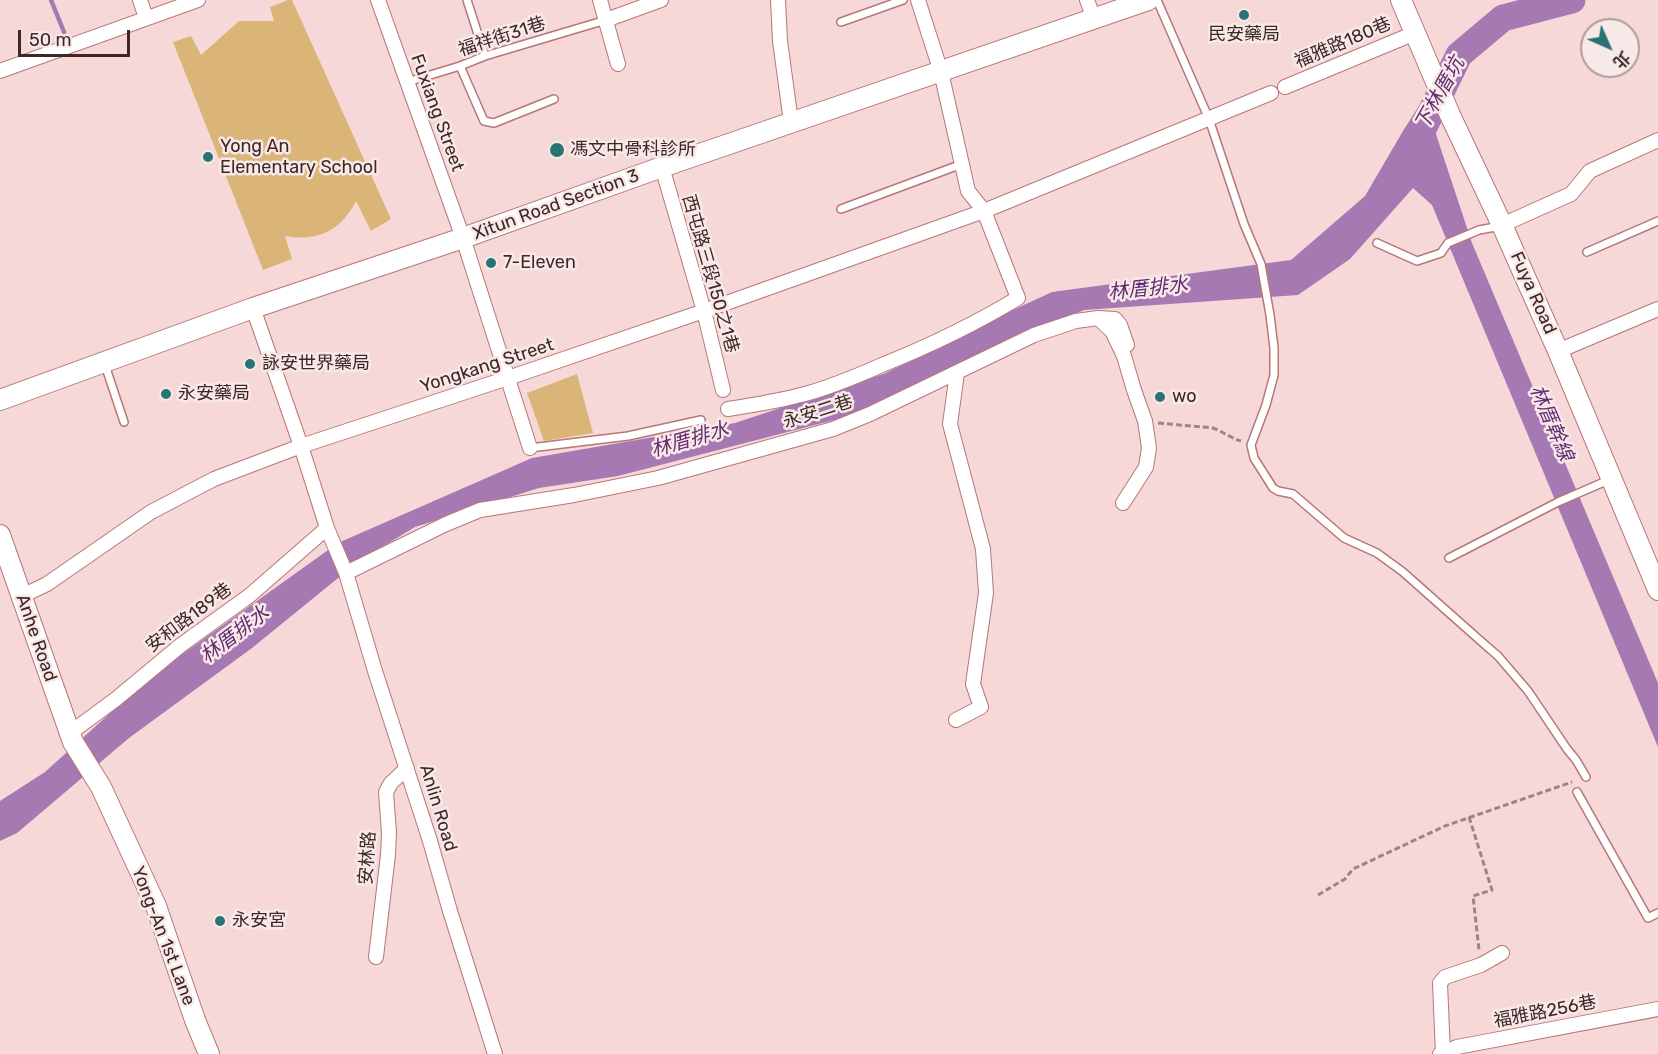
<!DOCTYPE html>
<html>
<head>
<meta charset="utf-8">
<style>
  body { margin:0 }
  #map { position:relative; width:1658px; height:1054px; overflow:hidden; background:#f6d8d8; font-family:Rubik,"Noto Sans TC",sans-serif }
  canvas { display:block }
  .north { position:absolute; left:1580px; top:18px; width:60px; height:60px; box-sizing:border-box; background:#f8e9e9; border:2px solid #af9b9b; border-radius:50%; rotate:135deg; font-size:16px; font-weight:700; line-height:24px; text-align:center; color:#412626 }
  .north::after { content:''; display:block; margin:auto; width:21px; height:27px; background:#297376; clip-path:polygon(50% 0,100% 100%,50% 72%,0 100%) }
  .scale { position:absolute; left:18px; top:30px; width:112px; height:27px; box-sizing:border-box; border:3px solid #412626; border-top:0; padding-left:8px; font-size:18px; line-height:21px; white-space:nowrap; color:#412626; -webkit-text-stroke:4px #f8e9e9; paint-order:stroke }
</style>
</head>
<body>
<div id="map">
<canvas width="1658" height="1054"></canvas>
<div class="north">北</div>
<div class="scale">50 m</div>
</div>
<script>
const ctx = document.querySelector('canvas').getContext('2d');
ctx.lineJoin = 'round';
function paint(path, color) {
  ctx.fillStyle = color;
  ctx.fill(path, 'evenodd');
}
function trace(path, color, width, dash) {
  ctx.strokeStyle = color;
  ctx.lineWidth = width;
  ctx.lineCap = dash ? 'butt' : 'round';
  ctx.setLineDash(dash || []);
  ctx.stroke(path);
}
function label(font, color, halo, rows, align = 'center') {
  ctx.font = font + ' Rubik,"Noto Sans TC",sans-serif';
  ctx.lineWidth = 5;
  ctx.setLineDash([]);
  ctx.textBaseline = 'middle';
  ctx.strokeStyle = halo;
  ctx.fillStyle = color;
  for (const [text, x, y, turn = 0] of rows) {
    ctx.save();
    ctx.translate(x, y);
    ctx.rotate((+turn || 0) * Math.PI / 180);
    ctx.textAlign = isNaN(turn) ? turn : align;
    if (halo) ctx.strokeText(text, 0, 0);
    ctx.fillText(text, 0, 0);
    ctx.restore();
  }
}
const green = new Path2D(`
  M288 0H292L391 219 371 231 356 201C341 231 317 242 285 236L292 259 263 270 173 42 191 36 201 55 239 21H274L270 7Z
  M577 374 593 433 544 441 527 393Z`);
const water = new Path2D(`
  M1424 98 1472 243 1658 683V747L1432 205 1413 188 1350 259 1298 295 1084 310 964 362 857 414 618 476 539 488 415 527 359 561 252 648 129 738 17 833 0 841V801L45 772 149 678 338 543 532 458 735 423 886 373 974 328 1052 292 1291 260 1365 196 1403 131Z`);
const stream = new Path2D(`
  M51 0 64 32`);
const river = new Path2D(`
  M1411 148 1420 135 1459 55 1503 18 1572 0`);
const path = new Path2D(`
  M1158 423 1213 428C1223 432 1231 438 1241 441
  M1469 817 1492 890 1473 896 1479 950
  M1318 895 1345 879 1353 869 1445 826 1572 782`);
const lane = new Path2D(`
  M467 0 485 56
  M1157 0 1209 119 1244 224 1261 264 1270 315 1274 348V375L1266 405 1251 445 1254 458 1273 488 1278 491 1293 494 1344 538 1377 553 1403 572 1483 643 1498 656 1528 691 1567 749 1576 760 1586 777
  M841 22 903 0
  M460 66 484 121 494 123 554 99
  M407 82 460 66 485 56 606 20
  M841 209 962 164
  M1377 243 1417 261 1441 253 1448 243 1479 230 1501 226
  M1587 252 1658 221
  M105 365 124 422
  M530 448 628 436 701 420
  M1449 558 1558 502 1611 479
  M1577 792 1648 918 1658 913`);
const street = new Path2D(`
  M140 0 146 18
  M378 0 463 238 530 448
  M600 0 618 64
  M778 0 780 41 791 122
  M1087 0 1094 19
  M606 20 661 0
  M0 71 198 0
  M1285 87 1415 33
  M662 167 704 311 723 390
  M1502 225 1571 194 1590 171 1658 140
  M253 308 301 446 327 528 346 573 375 671 430 841 450 911 495 1054
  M1098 318 1115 319 1120 325 1127 345
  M1558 351 1658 309
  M728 409C754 405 779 401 805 394 831 387 857 376 882 365 929 346 975 324 1018 298L984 211 968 191 941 72 918 0
  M346 573 446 524 480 510 574 495 658 478 833 429 870 414 1034 335 1076 321 1098 318 1112 331 1124 356 1134 390 1145 421 1149 448 1146 467 1123 503
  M22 596 47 584 151 512 214 479 301 446 508 378 704 311 984 211 1271 93
  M956 720 981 707 973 684 986 593 983 549 950 424 957 373
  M70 733 116 699 181 645 249 596 327 528
  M376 957 388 855 389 833 386 792 391 783 407 768
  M1440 1054 1457 1047 1658 1009
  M1443 1054 1440 983 1445 977 1481 965 1502 953`);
const secondary = new Path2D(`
  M1401 0 1450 115 1502 225 1558 351 1658 590
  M0 400 253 308 463 238 662 167 1148 0
  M0 535 73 742 101 787 156 906 195 1020 209 1054`);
const markers = [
  [1244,15,6,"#297376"],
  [557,150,8,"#297376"],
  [208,157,6,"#297376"],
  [491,263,6,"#297376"],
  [250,364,6,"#297376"],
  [166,394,6,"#297376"],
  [1160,397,6,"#297376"],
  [220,921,6,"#297376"]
];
const poiNames = [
  ["民安藥局",1244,35,"center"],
  ["Yong An",220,147],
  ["Elementary School",220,168],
  ["馮文中骨科診所",570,150],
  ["7-Eleven",503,263],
  ["詠安世界藥局",262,364],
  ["永安藥局",178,394],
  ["wo",1172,397],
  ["永安宮",232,921]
];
const streetNames = [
  ["福祥街31巷",502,37,-18],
  ["福雅路180巷",1343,43,-23],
  ["Fuxiang Street",437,113,70],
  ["Xitun Road Section 3",556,205,-20],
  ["西屯路三段150之1巷",710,274,74],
  ["Fuya Road",1533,293,66],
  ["Yongkang Street",487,366,-18],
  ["永安二巷",818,412,-18],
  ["安和路189巷",189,618,-37],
  ["Anhe Road",36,638,71],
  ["Anlin Road",438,808,73],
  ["安林路",368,858,-86],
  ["Yong-An 1st Lane",163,936,69],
  ["福雅路256巷",1545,1012,-11]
];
const waterNames = [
  ["下林厝坑",1440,94,-61],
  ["林厝排水",1148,289,-6],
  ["林厝幹線",1551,423,67],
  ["林厝排水",690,440,-16],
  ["林厝排水",235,635,-37]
];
paint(green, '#dbb577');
paint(water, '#a679b2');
trace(stream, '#a679b2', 4.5);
trace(river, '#a679b2', 27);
trace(lane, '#b87677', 10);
trace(street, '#b87677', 16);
trace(secondary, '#b87677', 22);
trace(path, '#a08383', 3, [6, 3]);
trace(lane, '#fff', 7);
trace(street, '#fff', 14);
trace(secondary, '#fff', 20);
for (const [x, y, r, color] of markers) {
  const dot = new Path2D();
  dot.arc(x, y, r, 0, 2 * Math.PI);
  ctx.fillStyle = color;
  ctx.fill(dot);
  trace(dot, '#f8e9e9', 2);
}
label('18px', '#412626', '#f8e9e9', poiNames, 'left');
label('18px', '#412626', '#f8e9e9', streetNames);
label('italic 20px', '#632b72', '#f8e9e9', waterNames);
</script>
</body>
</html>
